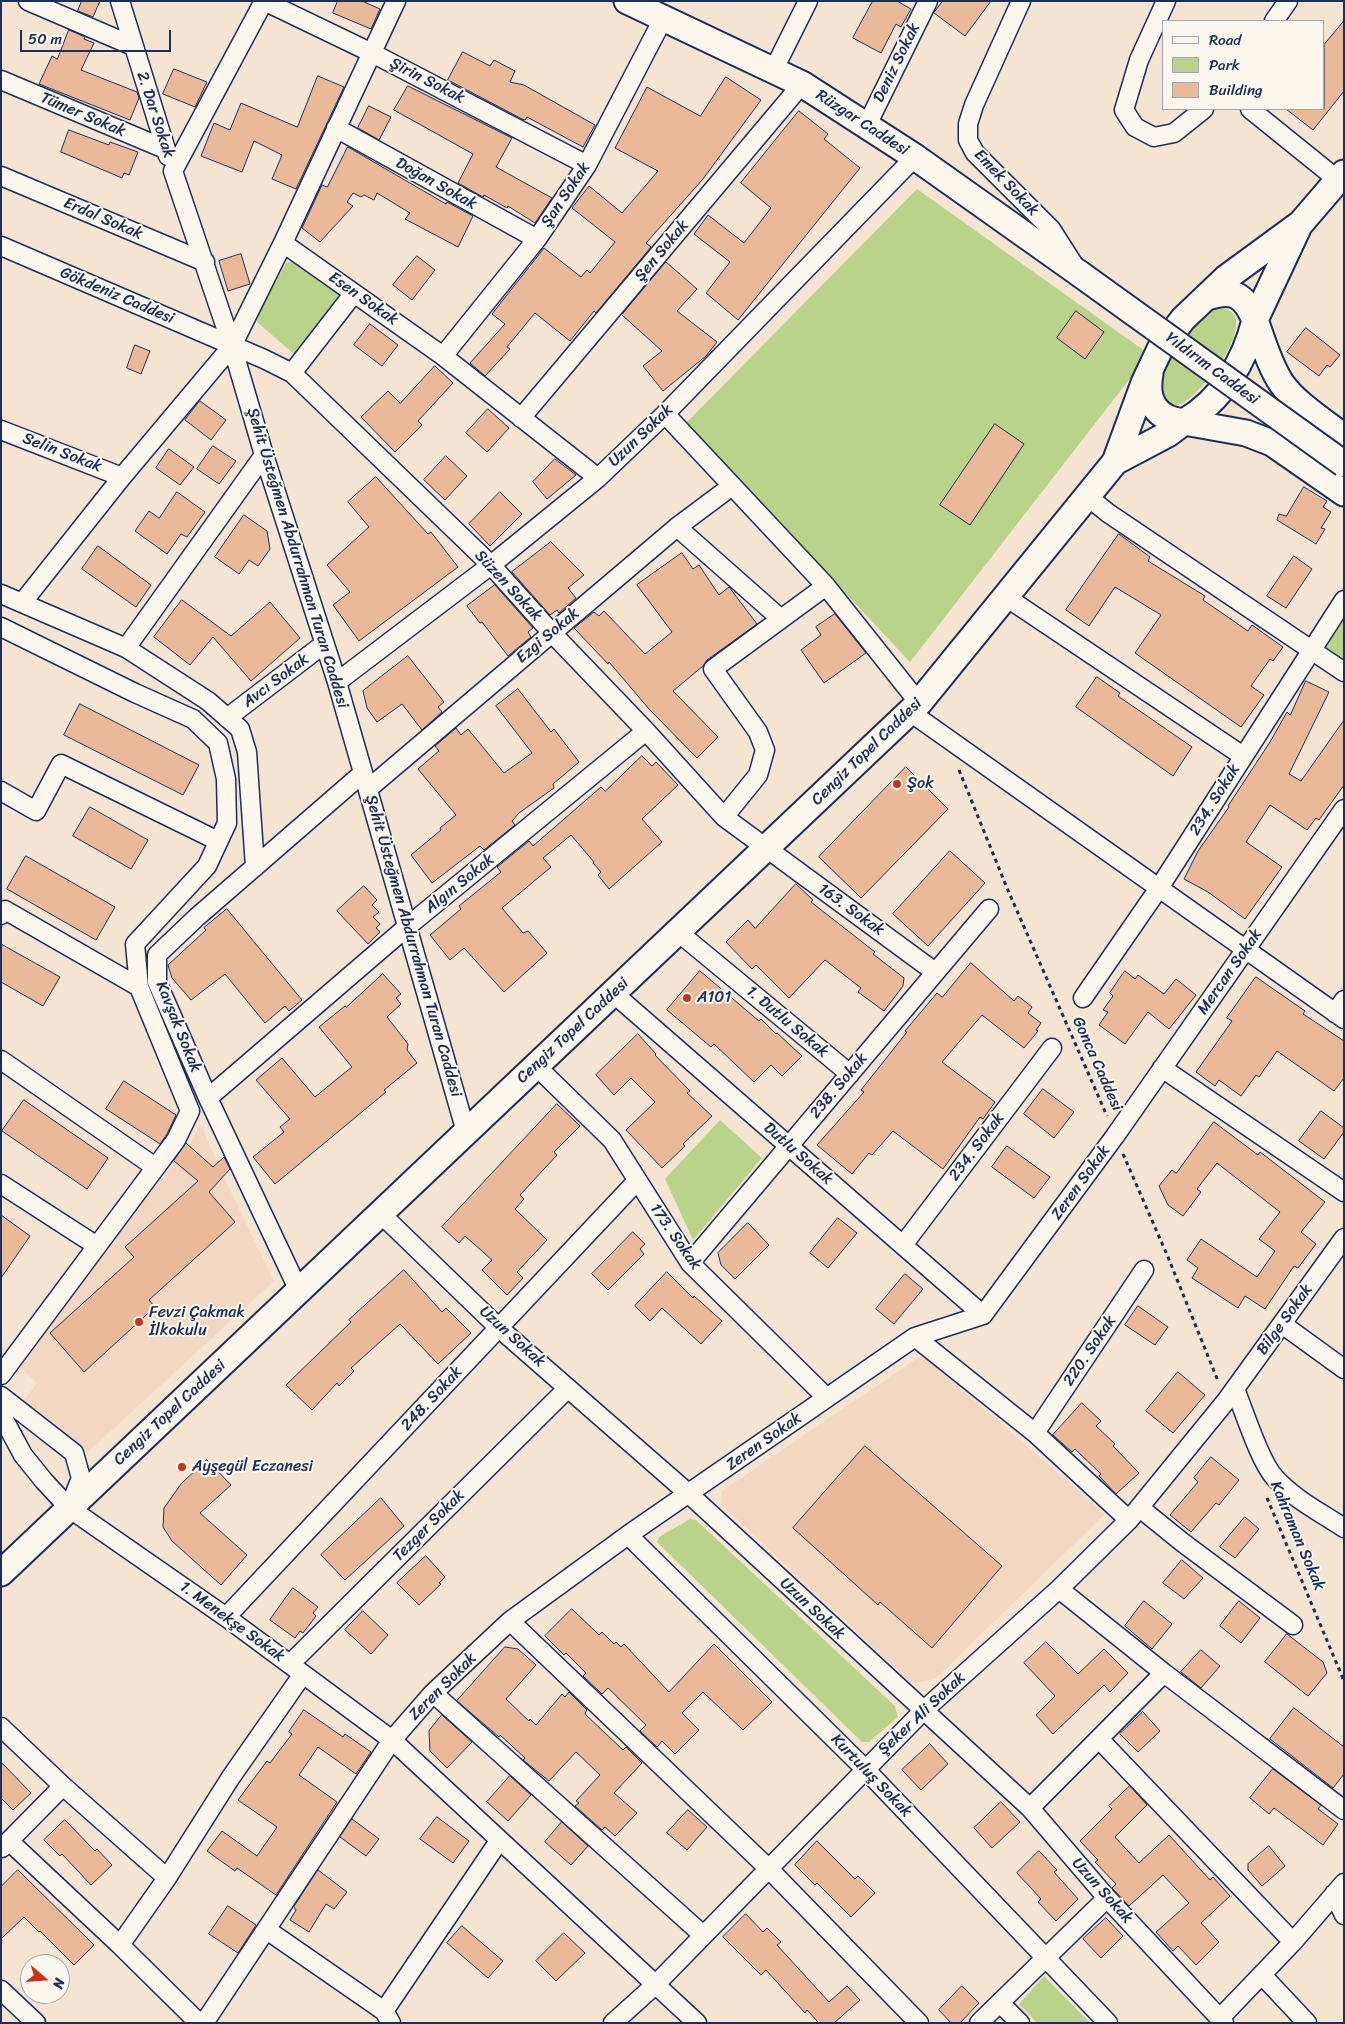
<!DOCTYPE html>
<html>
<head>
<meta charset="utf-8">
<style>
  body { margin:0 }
  #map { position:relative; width:1345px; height:2024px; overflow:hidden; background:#f6e4d3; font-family:Sriracha,sans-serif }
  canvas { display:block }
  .frame { position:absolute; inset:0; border:2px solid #1b2f5e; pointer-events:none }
  .legend { position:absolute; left:1162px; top:20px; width:162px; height:90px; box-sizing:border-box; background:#fbf7ec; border:1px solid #a1a7b3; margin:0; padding:6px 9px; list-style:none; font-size:15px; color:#1b2f5e }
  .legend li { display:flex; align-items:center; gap:10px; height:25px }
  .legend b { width:25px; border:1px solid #a1a7b3 }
  .north { position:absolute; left:20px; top:1954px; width:50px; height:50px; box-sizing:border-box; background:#fbf7ec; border:1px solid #a1a7b3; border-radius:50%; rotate:108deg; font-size:14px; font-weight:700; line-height:20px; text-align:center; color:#1b2f5e }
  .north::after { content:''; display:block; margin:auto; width:18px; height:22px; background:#c8321e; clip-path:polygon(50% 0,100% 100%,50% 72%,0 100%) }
  .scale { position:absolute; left:20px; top:30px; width:151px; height:22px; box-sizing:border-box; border:2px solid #1b2f5e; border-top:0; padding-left:6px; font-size:15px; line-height:18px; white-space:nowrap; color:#1b2f5e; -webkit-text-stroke:4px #fbf7ec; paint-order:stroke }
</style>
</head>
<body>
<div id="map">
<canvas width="1345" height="2024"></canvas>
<div class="frame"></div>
<ul class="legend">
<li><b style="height:6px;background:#fbf7ec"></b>Road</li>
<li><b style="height:14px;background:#b9d38b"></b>Park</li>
<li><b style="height:14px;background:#e9b999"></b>Building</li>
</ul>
<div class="north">N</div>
<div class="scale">50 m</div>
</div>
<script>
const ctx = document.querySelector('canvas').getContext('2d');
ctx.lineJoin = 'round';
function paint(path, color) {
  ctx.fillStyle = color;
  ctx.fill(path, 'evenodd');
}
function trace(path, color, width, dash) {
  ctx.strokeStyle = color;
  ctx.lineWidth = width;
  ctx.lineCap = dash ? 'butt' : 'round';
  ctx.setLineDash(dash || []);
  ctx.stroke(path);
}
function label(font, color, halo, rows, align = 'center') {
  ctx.font = font + ' Sriracha,sans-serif';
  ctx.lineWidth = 4;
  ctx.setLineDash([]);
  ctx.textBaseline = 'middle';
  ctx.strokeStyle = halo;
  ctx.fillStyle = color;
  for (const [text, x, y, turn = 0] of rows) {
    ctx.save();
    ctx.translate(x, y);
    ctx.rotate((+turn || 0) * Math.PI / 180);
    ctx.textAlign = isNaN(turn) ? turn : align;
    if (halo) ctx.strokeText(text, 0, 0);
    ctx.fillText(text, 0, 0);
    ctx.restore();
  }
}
const built = new Path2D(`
  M201 1124 223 1176 274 1281 87 1453 23 1402 37 1383 16 1363 188 1145Z
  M922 1355 1105 1514 935 1679 912 1684 722 1505V1491Z`);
const green = new Path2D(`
  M917 189 1149 354 910 662 686 423Z
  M293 261 341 296 295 355 257 322 259 313 286 263Z
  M1211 308C1273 302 1204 394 1181 404 1174 406 1168 404 1162 401 1161 396 1159 390 1159 385 1160 364 1194 320 1211 308Z
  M1344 610V664L1318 646Z
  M720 1120 762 1158 693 1240 665 1179Z
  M690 1519 696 1520 895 1706 898 1717 869 1742H862L657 1542 659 1537Z
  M1044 1976 1090 2023H1037L1019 2004Z`);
const building = new Path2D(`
  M82 1H100L93 17 78 11Z
  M338 1H362L380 9 371 29 333 13Z
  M873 1H897L911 9 901 27 896 24 881 53 853 38Z
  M943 1H991L965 36 934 13Z
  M1344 21V91L1313 130 1286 109H1324V45Z
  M69 30 85 37 84 39 94 43 81 70 137 92 139 98 130 120 39 84 52 56 57 59Z
  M463 52 490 66 494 60 515 71 510 82 524 85 595 125 583 147 527 117 525 120 522 119 448 80Z
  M174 69 207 82 195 107 163 94Z
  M318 76 344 87 296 189 272 179 282 155 254 141 242 172 201 156 214 123 230 130 241 103 297 127Z
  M726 77 761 100 703 179 646 243 651 247 596 313 594 311 570 341 535 313 507 347 510 349 485 376 470 363 505 324 492 314 544 248 581 277 587 270 590 273 615 242 572 208 589 186 622 213 658 171 615 148 647 87 700 116Z
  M408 86 512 138 496 167 552 198 535 223 508 206 507 208 484 195 483 197 458 183 473 154 394 110Z
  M369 106 391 117 379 140 358 128Z
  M799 111 828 134 824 139 860 168 738 320 706 293 730 262 694 234 708 215 744 243 771 208 741 183Z
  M69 130 109 145 110 142 138 152 129 175 124 173 122 178 61 152Z
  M348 147 446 204 447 202 473 216 458 247 405 219 410 213 377 193 374 200 364 195 361 197 353 193 347 202 353 206 320 242 302 228 322 185 327 187Z
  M241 254 250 284 228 291 219 261Z
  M417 256 435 270 412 300 393 285Z
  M666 262 697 289 677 311 717 342 706 356 663 391 643 366 662 351 622 315Z
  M1076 311 1104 332 1085 359 1057 338Z
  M370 324 398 345 382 366 354 345Z
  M1306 328 1340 355 1330 367 1327 365 1319 376 1287 352Z
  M135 345 150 351 141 374 127 368Z
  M435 366 453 383 418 421 422 425 395 452 361 417 388 391 400 403Z
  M200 401 226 420 211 440 185 420Z
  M488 409 509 428 487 452 466 433Z
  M995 424 1024 444 970 525 940 505Z
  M213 446 236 461 219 484 197 469Z
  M169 449 194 467 180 485 156 468Z
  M446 456 467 476 445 500 424 480Z
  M555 459 576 475 547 499 533 482Z
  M376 477 428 534 431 532 458 567 359 641 333 605 350 592 327 565 369 527 348 502Z
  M1304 487 1327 501 1323 507 1331 512 1321 528 1325 529 1316 544 1277 520 1279 514 1286 516Z
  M177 492 205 512 187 537 181 534 167 554 135 531 149 511 159 518Z
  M500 492 522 514 490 546 469 524Z
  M244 515 267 531 270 549 258 566 249 560 239 574 215 557Z
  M1119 534 1150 557 1148 561 1205 596 1203 600 1248 631 1252 625 1283 647 1273 661 1270 659 1251 686 1264 695 1241 727 1135 653 1161 615 1115 587 1089 626 1066 610Z
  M551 542 584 575 568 588 576 598 559 613 557 610 550 615 512 572Z
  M98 546 151 585 136 607 82 569Z
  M682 553 693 569 699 565 719 595 729 587 757 624 707 660 703 666 673 691 718 737 697 758 649 709 609 662 608 664 574 628 594 612 599 616 604 611 645 654 672 632 637 585Z
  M1294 556 1312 569 1286 608 1267 596Z
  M495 585 533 628 528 632 531 637 508 656 482 622 480 623 467 606Z
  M182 600 231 636 270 602 300 638 251 681 213 637 190 665 154 637Z
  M835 614 866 653 824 683 801 650 821 635 816 627Z
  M408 656 444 702 438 707 442 712 422 730 402 704 377 722 367 708 363 691Z
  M1097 677 1120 693 1118 696 1192 747 1173 776 1076 707Z
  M1306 681 1329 692 1289 774 1301 781 1344 720V785L1319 820 1316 818 1307 830 1270 805 1246 842 1282 867 1245 919 1208 892 1184 879 1198 851 1229 807 1228 806 1270 742 1287 712 1290 715Z
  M518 689 551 732 554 729 579 762 553 784 554 788 519 813 512 821 515 825 484 850 480 846 432 883 411 855 441 830 440 828 456 815 418 769 439 751 435 746 456 728 461 735 468 729 504 773 532 753 496 706Z
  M80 704 199 765 183 795 64 735Z
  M642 756 652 766 656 762 678 785 642 819 662 842 609 889 598 875 601 872 593 863 594 862 571 835 543 858 551 867 502 908 523 933 528 931 547 953 504 992 464 948 450 960 430 935 461 909 459 906 501 872 497 867 529 841 533 846 601 787 605 791Z
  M906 767 948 809 861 898 819 857Z
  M90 807 148 840 131 869 73 836Z
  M950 851 985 883 928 946 893 914Z
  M26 856 115 907 96 940 7 889Z
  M796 884 813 900 811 902 875 952 873 954 904 978 903 986 884 1011 858 992 861 988 825 960 789 998 756 965 752 969 726 942 748 920 755 928Z
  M364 886 377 900 372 905 379 912 373 917 380 924 376 928 380 932 368 944 337 911Z
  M227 909 302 1000 289 1011 285 1006 265 1023 225 974 191 1000 172 978 168 965 206 930 204 928Z
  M1 944 60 977 43 1006 1 982Z
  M971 963 1014 1001 1018 996 1032 1007 1028 1013 1041 1023 1036 1030 1038 1031 1024 1048 982 1015 942 1062 995 1102 983 1119 980 1117 943 1169 893 1131 872 1155 869 1153 852 1174 817 1145 864 1092 861 1090 907 1032 905 1031 937 993 942 997Z
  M700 971 759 1021 761 1019 776 1034 777 1033 802 1056 782 1076 771 1065 754 1082 714 1044 711 1047 667 1010Z
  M1125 971 1135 979 1138 975 1164 994 1176 979 1196 995 1169 1029 1148 1012 1125 1044 1099 1025 1108 1012 1103 1010 1113 996 1110 993Z
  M383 974 401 994 396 998 401 1004 387 1017 408 1044 407 1050 417 1063 384 1090 386 1092 275 1184 253 1157 284 1132 280 1127 290 1119 256 1080 282 1058 315 1097 337 1079 352 1067 319 1027 345 1006 346 1007Z
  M1256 977 1305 1011 1303 1014 1344 1041V1078L1334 1091 1277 1051 1259 1077 1256 1075 1241 1096 1219 1080 1215 1086 1196 1072 1232 1021 1227 1018Z
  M638 1034 656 1054 655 1055 690 1091 687 1093 712 1116 683 1144 685 1146 662 1168 626 1130 655 1102 631 1078 614 1095 596 1075Z
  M124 1081 176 1115 167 1134 160 1144 106 1109Z
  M1043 1089 1074 1112 1054 1138 1024 1114Z
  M24 1100 108 1158 87 1189 2 1131Z
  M557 1104 580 1126 554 1152 557 1155 520 1195 524 1199 515 1209 547 1240 517 1272 523 1278 507 1295 482 1270 492 1260 465 1236 459 1243 442 1227Z
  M1321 1111 1344 1128V1132L1324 1159 1299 1141Z
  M1214 1122 1258 1155 1260 1152 1325 1202 1301 1232 1316 1244 1298 1268 1294 1266 1265 1309 1245 1296 1238 1308 1192 1278 1198 1268 1187 1260 1201 1239 1257 1277 1275 1251 1259 1239 1280 1212 1217 1163 1197 1189 1201 1192 1183 1216 1168 1205 1159 1186 1172 1170 1176 1173Z
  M186 1143 213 1167 224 1157 230 1169 209 1192 235 1222 149 1300 155 1307 84 1372 50 1333 134 1257 125 1247 198 1181 174 1161Z
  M1007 1146 1050 1177 1034 1198 992 1167Z
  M1 1215 30 1236 1 1278Z
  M838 1218 857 1233 828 1268 810 1253Z
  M748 1223 769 1245 735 1279 721 1265 718 1253Z
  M633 1232 645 1244 640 1249 644 1254 608 1290 592 1274Z
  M404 1270 442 1312 446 1308 471 1333 438 1364 400 1324 351 1368 354 1371 339 1386 337 1383 312 1410 286 1385 351 1322 349 1320Z
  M667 1272 693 1298 694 1296 722 1321 701 1344 662 1308 650 1321 635 1306Z
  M905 1274 923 1289 894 1324 876 1309Z
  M1138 1306 1168 1327 1155 1345 1125 1325Z
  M1178 1372 1205 1395 1173 1433 1146 1411Z
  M1082 1403 1101 1421 1096 1426 1115 1444 1113 1446 1139 1473 1116 1494 1099 1476 1101 1474 1075 1449 1072 1452 1053 1435Z
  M865 1446 1002 1566 932 1648 880 1602 878 1605 793 1528Z
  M1211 1457 1239 1480 1219 1505 1216 1503 1191 1532 1170 1515 1198 1482 1194 1478Z
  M207 1460 231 1485 200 1513 247 1555 221 1585 172 1541 163 1527 164 1508 181 1484Z
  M381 1498 404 1526 345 1580 321 1555Z
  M1245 1517 1259 1529 1235 1558 1220 1547Z
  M426 1556 445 1577 439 1583 441 1584 419 1605 397 1583Z
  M1182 1560 1203 1578 1184 1599 1163 1583Z
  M293 1588 318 1607 313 1613 316 1616 303 1633 300 1631 295 1638 270 1620Z
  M1144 1601 1172 1624 1152 1649 1125 1626Z
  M1239 1601 1260 1618 1241 1643 1220 1626Z
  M572 1609 599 1635 602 1632 614 1644 616 1642 621 1647 624 1644 669 1692 714 1644 772 1702 743 1730 703 1692 682 1713 699 1730 675 1754 662 1741 657 1747 640 1731 646 1725 608 1688 602 1694 583 1676 586 1673 566 1653 564 1655 545 1636Z
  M363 1611 388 1635 371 1654 345 1630Z
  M1287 1634 1323 1662 1327 1673 1308 1696 1265 1662Z
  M1046 1642 1078 1674 1104 1649 1128 1673 1110 1692 1104 1685 1053 1734 1036 1715 1055 1696 1024 1663Z
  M505 1647 518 1649 536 1665 506 1699 529 1721 530 1719 536 1725 562 1694 565 1697 569 1692 587 1710 585 1713 586 1715 623 1750 626 1747 642 1763 614 1793 637 1813 615 1836 605 1827 602 1830 575 1806 579 1803 576 1801 600 1775 576 1752 549 1781 523 1760 525 1758 500 1735 499 1737 457 1701Z
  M1201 1650 1220 1666 1201 1688 1181 1672Z
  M1294 1708 1344 1747V1774L1333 1788 1270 1739Z
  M304 1710 343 1737 345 1734 371 1752 356 1774 318 1747 299 1775 337 1802 276 1895 237 1868 235 1871 207 1851 222 1831 257 1856 277 1827 238 1800 267 1761 270 1763 292 1734 289 1732Z
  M1143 1712 1160 1731 1138 1752 1120 1734Z
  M442 1715 472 1742 447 1768 430 1751 429 1731Z
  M930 1744 948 1764 921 1790 902 1770Z
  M1 1762 31 1793 13 1810 1 1798Z
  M1273 1769 1321 1805 1318 1809 1338 1824 1323 1845 1274 1808 1269 1814 1250 1798Z
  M510 1776 531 1795 508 1821 487 1802Z
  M1130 1786 1147 1805 1115 1837 1139 1863 1169 1835 1210 1880 1213 1877 1230 1896 1201 1923 1219 1942 1196 1965 1178 1946 1173 1951 1156 1932 1189 1903 1163 1875 1129 1906 1112 1888 1116 1884 1095 1862 1098 1860 1080 1841 1112 1809 1109 1806Z
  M1001 1802 1020 1822 992 1848 974 1828Z
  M688 1810 707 1827 687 1850 667 1833Z
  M437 1817 469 1841 453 1863 420 1839Z
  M352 1819 379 1839 366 1856 340 1837Z
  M65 1820 95 1851 97 1849 112 1865 91 1885 62 1854 60 1856 44 1840Z
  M562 1822 588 1846 571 1865 545 1842Z
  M817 1841 855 1879 858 1876 875 1893 851 1917 817 1883 815 1885 795 1865Z
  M1269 1846 1285 1866 1262 1886 1248 1870V1864Z
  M1039 1851 1057 1870 1054 1872 1078 1899 1056 1921 1038 1902 1041 1899 1017 1873Z
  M18 1870 94 1945 74 1965 40 1931 39 1932 24 1917 1 1939V1887Z
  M318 1870 347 1892 334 1909 326 1904 309 1932 290 1920 296 1910 294 1907Z
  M228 1906 256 1925 238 1953 209 1934Z
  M746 1914 763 1932 767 1928 781 1942 777 1945 829 2002 847 1986 860 2000 834 2023H819L807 2010 805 2013 766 1970 761 1975 723 1937Z
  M1106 1918 1123 1936 1101 1958 1083 1939Z
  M462 1926 503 1961 488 1978 447 1943Z
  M564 1933 585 1953 556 1981 536 1961Z
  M962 1986 979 2003 960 2023H951L939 2010Z`);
const path = new Path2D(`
  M959 770 1007 888 1107 1116
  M1123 1154 1168 1257 1218 1381
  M1267 1498 1344 1681`);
const minor = new Path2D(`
  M28 1 133 46
  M120 1 168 156
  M264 1 173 171 232 346 264 455 337 682 466 1132
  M264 1 372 53 587 165
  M1021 1 974 105 968 124V140L975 153 1051 229 1074 265
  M1166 1 1139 60 1124 110 1135 127 1154 137 1174 133 1204 109
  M1274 21 1288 1
  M774 69 808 1
  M1 80 165 149
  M1250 109 1338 180
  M867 125 928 1
  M336 128 537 239
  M1 176 205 262
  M283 243 443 356 598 478
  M1 246 264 359 292 373 491 565 552 633 646 731 724 817 935 972
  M443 356 537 239 587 165 664 17
  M292 373 354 293
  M665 414 826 586 919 703
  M521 418 802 84
  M1 430 122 477
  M1087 496 1108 513 1344 672
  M677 527 781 619
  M1 594 126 648 208 701 240 729 247 752 255 867
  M1006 597 1243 756
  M22 603 122 477 232 346 283 243 396 1
  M1 627 135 693 193 719 218 743 226 779 227 823 207 866 135 944 139 987 190 1111 176 1140 1 1375
  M126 648 264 455
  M337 682 491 565 598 478 665 414 915 157
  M910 712 1344 1019
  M227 718 324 644
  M368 789 677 527 732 486
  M1 791 36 811 61 764 218 841
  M724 817 758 775 765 750 758 732 713 669 826 586
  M1 915 5 910 139 987
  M678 932 850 1074
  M613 993 983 1315
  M1083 998 1159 888 1344 600
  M1335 1013 1344 1000
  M1 1060 155 1167
  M535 1065 612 1140 690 1263 827 1398
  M1162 1068 1344 1192
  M208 1098 408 926 646 731
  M1 1184 97 1246
  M381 1214 499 1328 689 1494 1030 1808 1107 1898 1224 2023
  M903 1245 1052 1048
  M690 1263 989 909
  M299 1291 208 1098 157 982V955L197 917 363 773
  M1282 1324 1344 1369
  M915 1337 1035 1433 1129 1520
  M1235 1389C1244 1411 1260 1462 1275 1478 1294 1499 1320 1512 1344 1528
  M1 1396 74 1453 81 1478 71 1503
  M1 1414 23 1455 44 1481 69 1508 226 1617 392 1740 697 2023
  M1035 1433 1144 1270
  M1140 1508 1182 1542 1293 1625
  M628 1535 865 1769 1108 2023
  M1059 1589 1164 1673 1344 1810
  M226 1617 637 1181
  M510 1621 768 1868 919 2023
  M290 1664 568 1388
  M433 1693 703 1935
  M1 1727 63 1786 167 1878 120 1945
  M1099 1739 1293 1942
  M1030 1808 1164 1673
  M9 1841 120 1945 199 2023
  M2 1848 63 1786
  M167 1878 231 1777 303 1674
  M1334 1894 1344 1915
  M267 1930 384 2011 391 2023
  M1262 1975 1307 2023
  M1 1990 36 2023
  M1000 2003 1020 2023
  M384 2011 499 1841
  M1220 2018 1293 1942 1344 1883
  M204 2023 392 1740 433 1693 510 1621 628 1535 915 1337 983 1315 1115 1136 1344 809
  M613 2023 655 1985 923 1711 1059 1589 1129 1520 1226 1401 1344 1238
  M979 2023 1107 1898`);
const secondary = new Path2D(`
  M627 1 802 84 915 157 1080 274
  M1298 228 1255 320C1263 341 1269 365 1282 384 1296 404 1325 422 1344 437
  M1150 374C1145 401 1156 419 1184 422 1222 400 1245 361 1255 320 1244 294 1232 288 1205 298
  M1115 462 1144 383 1160 349 1183 319 1226 278 1301 223 1344 173
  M1 1573 919 703 1115 462 1168 434 1184 422 1246 433 1272 443 1344 493`);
const secondaryBridge = new Path2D(`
  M1080 274 1344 464`);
const markers = [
  [897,784,5,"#c8321e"],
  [687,998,5,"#c8321e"],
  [139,1322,5,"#c8321e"],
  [182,1467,5,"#c8321e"]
];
const streetNames = [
  ["Deniz Sokak",897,63,-64],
  ["Şirin Sokak",427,81,27],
  ["Tümer Sokak",83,115,23],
  ["2. Dar Sokak",155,115,72],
  ["Rüzgar Caddesi",862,123,33],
  ["Emek Sokak",1006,183,46],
  ["Doğan Sokak",436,184,29],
  ["Şan Sokak",566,195,-56],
  ["Erdal Sokak",103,219,23],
  ["Şen Sokak",662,251,-50],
  ["Gökdeniz Caddesi",117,296,23],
  ["Esen Sokak",363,299,35],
  ["Yıldırım Caddesi",1212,369,36],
  ["Uzun Sokak",641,436,-44],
  ["Selin Sokak",62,453,21],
  ["Şehit Üsteğmen Abdurrahman Turan Caddesi",297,558,73],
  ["Süzen Sokak",508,586,47],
  ["Ezgi Sokak",548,636,-40],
  ["Avcı Sokak",276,681,-37],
  ["Cengiz Topel Caddesi",867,752,-44],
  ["234. Sokak",1215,800,-58],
  ["Algın Sokak",460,884,-39],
  ["163. Sokak",851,910,36],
  ["Şehit Üsteğmen Abdurrahman Turan Caddesi",413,946,74],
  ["Mercan Sokak",1230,972,-55],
  ["1. Dutlu Sokak",787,1022,40],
  ["Kavşak Sokak",178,1027,68],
  ["Cengiz Topel Caddesi",573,1031,-43],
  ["Gonca Caddesi",1097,1064,66],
  ["238. Sokak",839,1086,-50],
  ["234. Sokak",977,1147,-53],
  ["Dutlu Sokak",798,1154,41],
  ["Zeren Sokak",1081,1183,-54],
  ["173. Sokak",675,1237,55],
  ["Bilge Sokak",1285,1320,-54],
  ["Uzun Sokak",512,1337,42],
  ["220. Sokak",1090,1351,-56],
  ["248. Sokak",432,1399,-47],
  ["Cengiz Topel Caddesi",170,1413,-43],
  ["Zeren Sokak",764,1442,-35],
  ["Tezger Sokak",429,1526,-45],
  ["Kahraman Sokak",1297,1536,67],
  ["Uzun Sokak",812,1609,43],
  ["1. Menekşe Sokak",232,1622,36],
  ["Zeren Sokak",443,1687,-45],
  ["Şeker Ali Sokak",922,1714,-43],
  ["Kurtuluş Sokak",871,1776,46],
  ["Uzun Sokak",1102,1891,48]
];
const poiNames = [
  ["Şok",907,784],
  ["A101",697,998],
  ["Fevzi Çakmak",149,1313],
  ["İlkokulu",149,1331],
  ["Ayşegül Eczanesi",192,1467]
];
paint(built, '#f2d7c2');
paint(green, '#b9d38b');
paint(building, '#e9b999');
trace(building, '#1b2f5e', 1);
trace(minor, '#1b2f5e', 21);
trace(secondary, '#1b2f5e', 29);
trace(path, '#1b2f5e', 3, [4, 4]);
trace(minor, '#fbf7ec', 18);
trace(secondary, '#fbf7ec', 25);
trace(secondaryBridge, '#1b2f5e', 29, []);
trace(secondaryBridge, '#fbf7ec', 25);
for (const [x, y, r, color] of markers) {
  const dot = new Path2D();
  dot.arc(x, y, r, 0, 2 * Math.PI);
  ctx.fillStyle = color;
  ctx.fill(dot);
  trace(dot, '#fbf7ec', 2);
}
label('16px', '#1b2f5e', '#fbf7ec', streetNames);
label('16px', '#1b2f5e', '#fbf7ec', poiNames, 'left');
</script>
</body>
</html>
